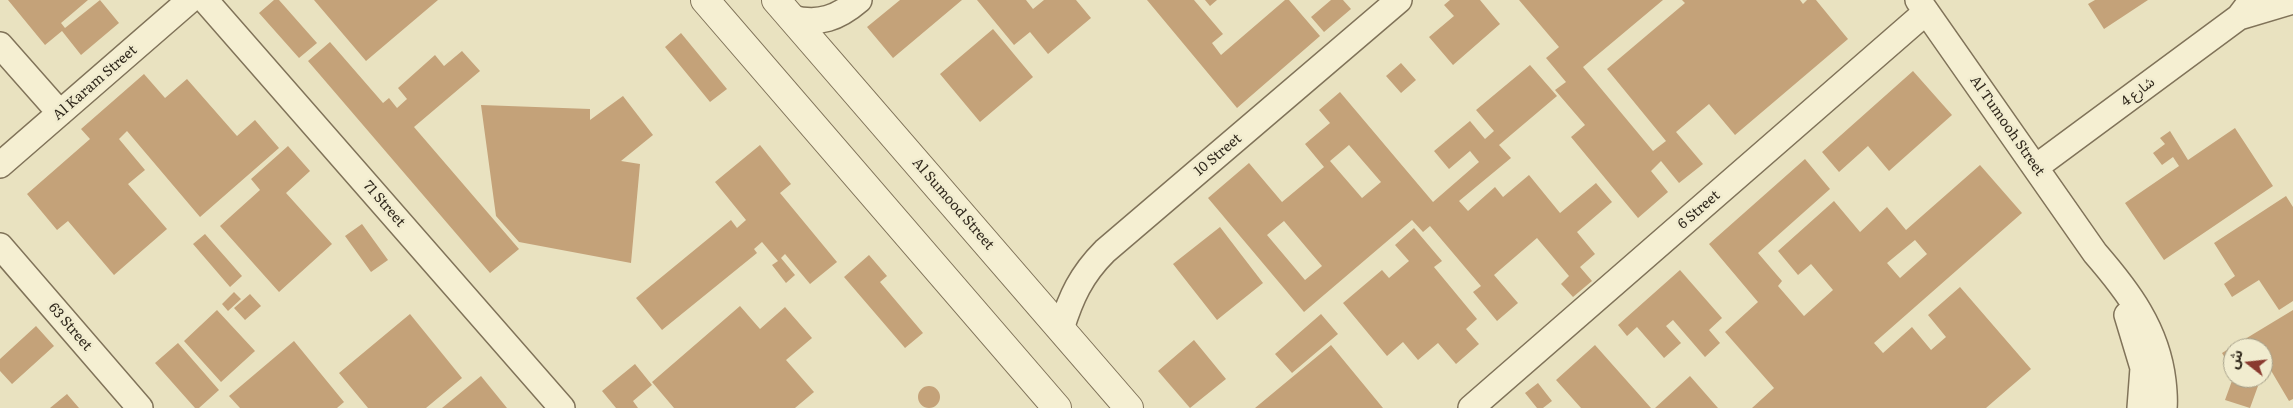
<!DOCTYPE html>
<html>
<head>
<meta charset="utf-8">
<style>
  body { margin:0 }
  #map { position:relative; width:2293px; height:408px; overflow:hidden; background:#e9e2c0; font-family:Literata,"Noto Sans Arabic",serif }
  canvas { display:block }
  .north { position:absolute; left:2223px; top:338px; width:50px; height:50px; box-sizing:border-box; background:#f1eccf; border:1px solid #a49e88; border-radius:50%; rotate:286deg; font-size:14px; font-weight:700; line-height:20px; text-align:center; color:#31291d }
  .north::after { content:''; display:block; margin:auto; width:18px; height:22px; background:#8a3a2f; clip-path:polygon(50% 0,100% 100%,50% 72%,0 100%) }
</style>
</head>
<body>
<div id="map">
<canvas width="2293" height="408"></canvas>
<div class="north">ش</div>
</div>
<script>
const ctx = document.querySelector('canvas').getContext('2d');
ctx.lineJoin = 'round';
function paint(path, color) {
  ctx.fillStyle = color;
  ctx.fill(path, 'evenodd');
}
function trace(path, color, width, dash) {
  ctx.strokeStyle = color;
  ctx.lineWidth = width;
  ctx.lineCap = dash ? 'butt' : 'round';
  ctx.setLineDash(dash || []);
  ctx.stroke(path);
}
function label(font, color, halo, rows, align = 'center') {
  ctx.font = font + ' Literata,"Noto Sans Arabic",serif';
  ctx.lineWidth = 5;
  ctx.setLineDash([]);
  ctx.textBaseline = 'middle';
  ctx.strokeStyle = halo;
  ctx.fillStyle = color;
  for (const [text, x, y, turn = 0] of rows) {
    ctx.save();
    ctx.translate(x, y);
    ctx.rotate((+turn || 0) * Math.PI / 180);
    ctx.textAlign = isNaN(turn) ? turn : align;
    if (halo) ctx.strokeText(text, 0, 0);
    ctx.fillText(text, 0, 0);
    ctx.restore();
  }
}
const building = new Path2D(`
  M8 0H88L61 23 65 28 100 0 119 23 81 55 62 31 45 45Z
  M274 0H279L317 43 299 58 259 13Z
  M314 0H438L366 61Z
  M900 0H962L893 58 867 27Z
  M977 0H1026L1033 9 1044 0H1076L1091 18 1048 54 1030 32 1014 45Z
  M1147 0H1194L1223 34 1212 43 1221 55 1285 0H1289L1320 36 1237 108Z
  M1205 0H1217L1210 6Z
  M1331 0H1343L1351 9 1324 32 1311 17Z
  M1450 0H1480L1500 24 1453 65 1429 37 1454 16 1444 5Z
  M1519 0H1663L1583 67 1653 151 1666 141 1607 69 1685 3 1682 0H1800L1803 4 1807 0H1816L1848 39 1735 135 1709 104 1676 132 1703 164 1679 183 1661 161 1651 171 1668 192 1638 218 1571 137 1585 125 1555 90 1566 82 1546 58 1559 47Z
  M2095 0H2148L2104 29 2088 4Z
  M993 29 1033 77 980 122 940 74Z
  M681 33 727 89 710 102 665 47Z
  M330 42 383 103 389 98 397 108 407 99 398 88 435 55 444 66 462 51 480 71 414 127 519 249 490 273 308 61Z
  M1401 63 1416 80 1401 93 1386 76Z
  M1530 65 1557 96 1499 145 1511 158 1459 201 1468 211 1495 187 1503 197 1529 175 1560 213 1596 183 1612 202 1577 232 1595 254 1580 267 1592 281 1573 297 1561 284 1569 276 1537 238 1494 275 1518 303 1497 321 1473 292 1481 286 1430 226 1423 232 1412 220 1304 312 1208 198 1249 163 1282 202 1324 167 1305 144 1330 123 1319 110 1340 92 1433 202 1479 162 1470 151 1449 169 1434 151 1470 121 1485 139 1494 131 1476 110ZM1349 145 1381 182 1362 198 1330 161ZM1284 221 1322 266 1305 280 1267 235Z
  M1913 71 1952 115 1889 171 1868 146 1839 172 1822 152Z
  M144 74 165 98 187 79 237 136 255 120 279 148 200 217 127 131 119 139 145 170 128 184 167 229 114 275 68 221 57 230 27 194 90 139 81 129Z
  M623 96 653 135 621 161 640 164 631 263 519 242 496 216 481 105 590 109V120Z
  M2235 128 2273 186 2164 260 2125 203 2179 166 2173 157 2162 165 2153 153 2165 144 2160 138 2170 131 2188 160Z
  M760 145 791 184 780 193 837 262 810 284 785 254 781 258 795 275 786 283 772 265 778 261 762 242 754 249 757 253 662 330 636 298 731 220 737 228 746 220 715 182Z
  M288 146 310 171 286 193 332 244 279 292 220 226 260 190 251 179Z
  M1805 159 1830 189 1758 253 1782 281 1778 286 1804 316 1833 290 1811 264 1798 275 1778 251 1834 201 1860 232 1887 207 1906 230 1980 165 2022 213 1874 343 1883 353 1912 327 1931 350 1946 337 1928 315 1960 287 2031 369 1986 408H1752L1774 388 1725 332 1758 302 1709 244ZM1915 240 1927 254 1900 278 1887 263Z
  M2286 196 2293 207V301L2279 310 2259 280 2232 297 2224 284 2235 276 2214 243Z
  M362 224 388 260 371 272 345 236Z
  M1220 227 1263 283 1217 320 1173 264Z
  M1414 228 1442 261 1434 267 1477 319 1466 329 1479 344 1456 364 1438 343 1418 360 1403 342 1387 356 1343 303 1382 270 1389 278 1409 261 1395 245Z
  M205 234 242 276 230 287 193 244Z
  M869 255 887 276 880 282 923 333 905 348 844 277Z
  M1680 270 1722 318 1709 330 1720 343 1705 357 1673 320 1666 326 1681 343 1664 358 1637 327 1627 336 1618 325Z
  M234 292 241 299 228 311 222 304Z
  M250 294 261 306 245 320 234 308Z
  M740 306 760 329 785 307 812 338 786 360 814 392 795 408H674L652 382Z
  M217 310 255 351 221 382 184 341Z
  M2293 310V399L2289 401 2263 357V348H2233V371L2222 353Z
  M410 314 462 378 426 408H368L339 373Z
  M1321 314 1338 334 1292 373 1275 354Z
  M36 326 54 346 12 384 0 371V359Z
  M1194 340 1226 379 1190 408 1158 371Z
  M294 341 344 402 337 408H240L229 396Z
  M178 343 219 390 199 408H195L155 363Z
  M1331 345 1383 408H1255Z
  M1595 345 1651 408H1581L1556 380Z
  M635 364 652 385 633 401 638 408H616L602 391Z
  M481 376 507 408H442Z
  M1690 376 1718 408H1655Z
  M2233 378 2258 386 2250 408 2225 400Z
  M1538 383 1552 401 1543 408H1537L1525 393Z
  M918 397a11 11 0 1 1 22 0a11 11 0 1 1-22 0Z
  M67 394 79 408H50Z`);
const minor = new Path2D(`
  M205 0 562 408
  M1918 0 2095 253C2128 291 2157 329 2163 381 2164 390 2165 399 2164 408
  M2239 17 2293 1
  M792 18C819 25 838 18 859 0
  M0 45 60 113
  M0 165 190 0
  M2036 167 2239 17 2252 0
  M0 246 140 408
  M2127 315 2143 368 2140 408
  M1061 329C1071 297 1081 275 1105 251L1399 0
  M1471 408 1926 12`);
const tertiary = new Path2D(`
  M705 0 1057 408
  M776 0 1129 408`);
const streetNames = [
  ["Al Karam Street",95,83,-41],
  ["شارع 4",2138,92,-37],
  ["Al Tumooh Street",2007,126,55],
  ["10 Street",1218,155,-40],
  ["71 Street",384,204,49],
  ["Al Sumood Street",953,204,49],
  ["6 Street",1699,210,-41],
  ["63 Street",70,327,49]
];
paint(building, '#c4a279');
trace(minor, '#807359', 28);
trace(tertiary, '#807359', 30);
trace(minor, '#f5efd2', 25);
trace(tertiary, '#f5efd2', 28);
label('14px', '#31291d', '#f1eccf', streetNames);
</script>
</body>
</html>
